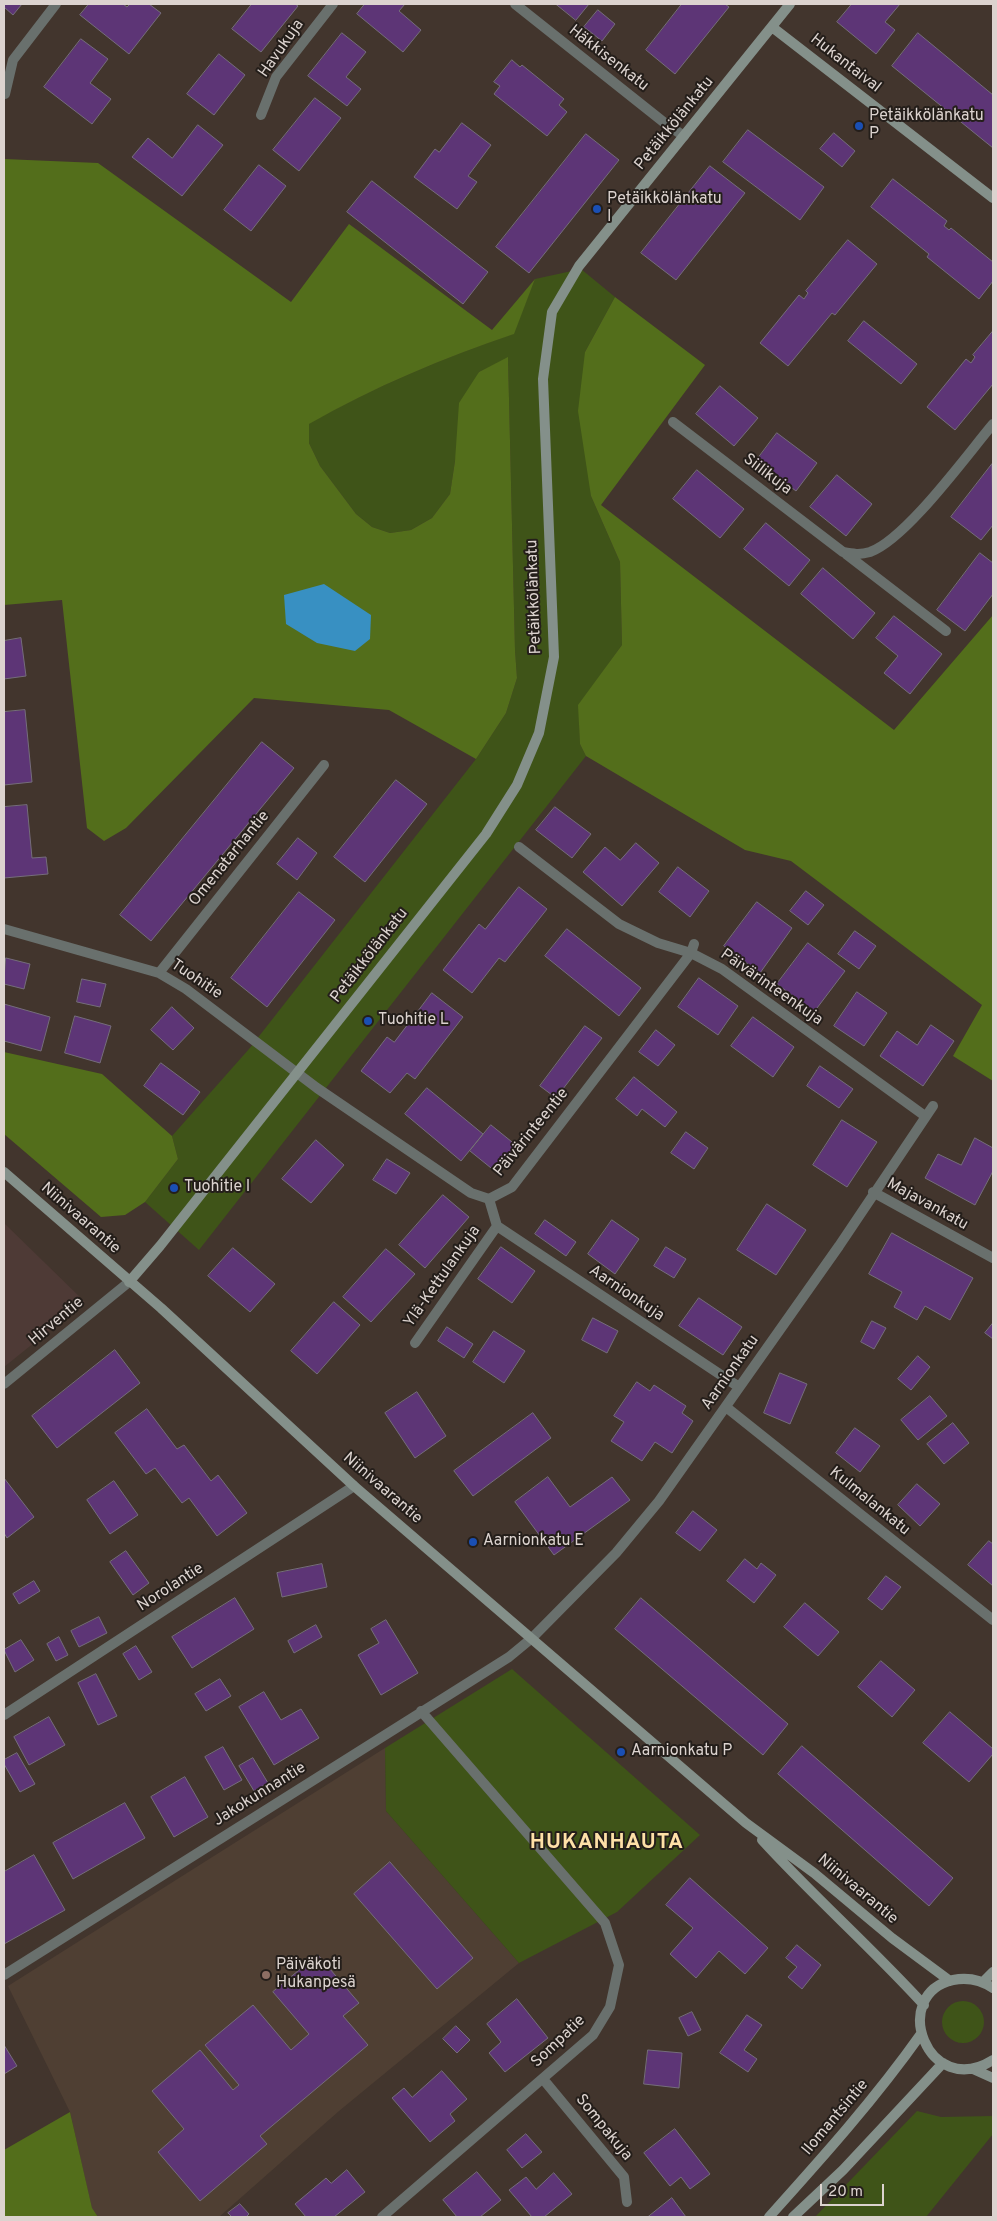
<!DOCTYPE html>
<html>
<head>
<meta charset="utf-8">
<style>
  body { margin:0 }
  #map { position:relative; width:997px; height:2221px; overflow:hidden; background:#42352d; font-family:Overpass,sans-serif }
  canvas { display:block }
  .frame { position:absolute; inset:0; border:5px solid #dcd3cf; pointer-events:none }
  .scale { position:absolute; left:820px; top:2184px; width:64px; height:22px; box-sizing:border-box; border:2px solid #dcd3cf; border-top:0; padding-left:6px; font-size:15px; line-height:18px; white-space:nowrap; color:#dcd3cf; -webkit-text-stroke:4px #241e1a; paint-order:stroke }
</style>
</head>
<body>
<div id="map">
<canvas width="997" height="2221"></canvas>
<div class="frame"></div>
<div class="scale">20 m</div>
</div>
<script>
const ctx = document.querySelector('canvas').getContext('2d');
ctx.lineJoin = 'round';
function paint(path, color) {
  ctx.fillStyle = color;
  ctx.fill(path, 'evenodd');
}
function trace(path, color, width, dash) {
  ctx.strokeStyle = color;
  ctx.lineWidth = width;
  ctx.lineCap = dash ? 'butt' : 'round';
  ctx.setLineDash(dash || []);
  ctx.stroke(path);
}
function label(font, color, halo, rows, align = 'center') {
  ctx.font = font + ' Overpass,sans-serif';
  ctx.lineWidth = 4;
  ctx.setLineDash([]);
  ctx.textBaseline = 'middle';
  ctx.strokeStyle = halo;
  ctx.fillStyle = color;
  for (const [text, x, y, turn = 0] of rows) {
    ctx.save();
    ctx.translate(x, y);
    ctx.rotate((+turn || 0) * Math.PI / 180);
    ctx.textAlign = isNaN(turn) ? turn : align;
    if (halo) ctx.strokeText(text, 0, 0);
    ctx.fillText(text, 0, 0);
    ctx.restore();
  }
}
const commercial = new Path2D(`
  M4 1223 85 1302 4 1367Z`);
const education = new Path2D(`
  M385 1748 386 1811 519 1963 339 2111 219 2217H98L92 2209 70 2112 8 1986Z`);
const green = new Path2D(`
  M581 269 615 297 585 352 591 496 620 562 622 645 579 705 580 744 586 756 199 1250 145 1202 178 1159 172 1136 249 1049 476 759 506 713 517 678 515 650 508 358 479 372 455 461 450 494 432 518 411 530 390 533 372 527 356 514 320 466 309 443 308 424C374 387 443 358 513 334L535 279Z
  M512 1669 700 1835 617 1912 519 1963 386 1811 385 1748Z
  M942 2022a21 21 0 1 1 42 0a21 21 0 1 1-42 0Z
  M917 2111 941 2117 993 2116V2134L926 2217H815Z`);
const forest = new Path2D(`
  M4 159 98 163 291 302 349 224 492 330 535 279 514 334C443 358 374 387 309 424V443L320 466 356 514 372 527 390 533 411 530 432 518 450 494 455 461 459 403 479 372 508 357 515 650 517 678 506 713 476 759 389 710 254 698 126 828 104 841 87 828 62 600 4 605Z
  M615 297 705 365 601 505 894 730 993 615V1081L953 1056 982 1005 791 861 745 850 586 756 580 744 578 705 622 645 620 562 591 496 578 411 585 352Z
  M4 1052 102 1074 172 1136 178 1159 145 1202 125 1215 101 1217 4 1134Z
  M70 2112 92 2208 98 2217H4V2150Z`);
const water = new Path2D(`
  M324 584 371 615 370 639 355 651 317 643 286 624 284 595Z`);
const building = new Path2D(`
  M4 4H22L13 15 4 7Z
  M89 4H123L127 7 130 4H149L161 13 129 54 80 15Z
  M252 4H295L298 6 261 52 232 29Z
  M365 4H405L399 11 421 30 403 52 357 14Z
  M556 4H589L576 20Z
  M682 4H725L729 7 675 74 646 50Z
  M852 4H900L885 22 895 30 876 54 837 22Z
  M598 10 615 24 602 41 584 27Z
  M342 33 366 52 346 77 361 89 347 106 308 76Z
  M918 33 993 95V148L892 66Z
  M81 39 108 59 90 83 111 99 92 124 44 87Z
  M219 54 245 75 214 115 187 94Z
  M512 60 520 67 522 65 564 99 559 105 567 112 547 136 494 94 500 86 494 82Z
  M315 98 341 118 299 171 273 150Z
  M462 123 491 145 468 176 477 182 457 209 414 177 435 149 439 152Z
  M198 125 223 145 182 196 132 157 148 138 172 158Z
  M748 130 824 187 800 220 723 162Z
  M834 133 855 151 842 167 820 149Z
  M586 134 619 160 529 273 496 247Z
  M259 165 286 186 251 231 224 210Z
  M710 166 745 193 676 280 641 253Z
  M893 179 947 221 944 226 949 230 951 228 993 262V281L979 299 927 257 929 254 871 207Z
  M372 181 488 272 463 304 347 212Z
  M848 240 877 264 835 315 832 313 788 366 760 343 799 295 804 299 808 293 806 291Z
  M864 321 917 364 901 384 848 341Z
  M993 331V384L955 430 927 407 966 359 971 363 975 357 973 355Z
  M720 386 758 418 734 446 696 414Z
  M777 433 817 463 796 491 756 461Z
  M992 464 993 525 981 540 951 517Z
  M697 470 744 509 720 538 673 499Z
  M837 475 872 504 846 536 810 507Z
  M766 523 810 560 789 586 744 549Z
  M980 553 993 563V594L965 631 937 610Z
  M823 568 875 613 853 639 801 594Z
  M894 616 942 654 910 694 884 673 898 656 876 638Z
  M21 638 26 676 4 679V641Z
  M25 710 32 782 4 785V712Z
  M262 742 294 768 151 941 120 915Z
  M396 780 427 804 365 882 334 857Z
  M27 805 32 858 46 857 48 874 4 878V807Z
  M555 807 591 834 572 858 536 830Z
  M298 838 317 853 297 880 277 864Z
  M636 843 659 863 622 906 583 872 605 847 620 860Z
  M678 867 709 891 690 917 659 892Z
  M519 887 547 909 505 962 499 958 472 993 443 970 479 924 485 929Z
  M806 891 824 905 808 925 790 911Z
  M299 892 335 920 267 1007 231 978Z
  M757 902 792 928 760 973 724 946Z
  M567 929 641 988 619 1016 545 956Z
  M855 931 876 946 859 969 838 954Z
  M808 943 845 971 814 1012 777 984Z
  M6 958 30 964 24 989 4 984Z
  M699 978 738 1006 718 1035 678 1007Z
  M82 979 106 984 100 1007 77 1002Z
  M857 992 887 1013 864 1046 834 1026Z
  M432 993 463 1017 415 1079 407 1073 390 1093 361 1071 387 1037 394 1042Z
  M4 1004 50 1017 41 1051 4 1041Z
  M172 1007 194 1028 173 1050 151 1030Z
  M75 1016 111 1026 100 1063 65 1053Z
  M753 1017 794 1047 773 1077 731 1046Z
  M931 1025 954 1041 923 1086 880 1056 897 1031 917 1045Z
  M585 1026 602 1038 556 1098 540 1086Z
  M656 1030 675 1045 658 1066 639 1052Z
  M161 1063 200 1092 183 1115 144 1086Z
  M820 1066 853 1089 839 1108 807 1086Z
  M634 1077 677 1112 665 1127 642 1109 637 1116 616 1099Z
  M427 1088 483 1134 461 1161 405 1114Z
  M842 1120 877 1142 847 1187 813 1165Z
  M491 1125 517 1146 496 1172 470 1151Z
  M686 1132 708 1148 694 1169 671 1153Z
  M975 1138 993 1148V1171L975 1205 925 1178 938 1154 961 1165Z
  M316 1140 344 1165 311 1203 282 1179Z
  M387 1159 410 1173 396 1194 373 1180Z
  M443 1195 469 1217 425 1268 399 1245Z
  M767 1204 806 1230 776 1275 737 1250Z
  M545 1220 576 1242 566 1256 535 1234Z
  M612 1220 639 1239 615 1274 588 1254Z
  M892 1233 973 1278 950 1320 925 1306 917 1320 894 1307 902 1292 869 1274Z
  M501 1247 535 1271 512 1303 478 1279Z
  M666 1247 686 1259 674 1278 654 1266Z
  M233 1248 275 1284 250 1312 208 1276Z
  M386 1249 415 1274 371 1322 343 1297Z
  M699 1298 742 1327 723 1355 679 1326Z
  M334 1302 360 1325 317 1374 291 1351Z
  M593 1318 618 1331 607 1353 582 1340Z
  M872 1321 886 1328 874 1349 861 1342Z
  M993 1323V1339L985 1333Z
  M447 1327 473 1344 464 1358 438 1341Z
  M494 1331 525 1351 504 1383 473 1362Z
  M115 1350 140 1383 57 1448 32 1416Z
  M918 1356 930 1367 911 1390 898 1379Z
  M780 1373 807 1384 790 1424 764 1413Z
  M637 1382 650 1391 654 1385 686 1406 682 1413 693 1421 672 1453 655 1442 642 1461 611 1441 624 1422 614 1416Z
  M417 1392 446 1436 415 1458 385 1413Z
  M930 1396 947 1416 918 1440 901 1420Z
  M147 1409 177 1449 184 1445 211 1481 218 1475 247 1513 217 1536 189 1498 182 1503 155 1468 146 1474 115 1433Z
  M533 1413 551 1438 473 1496 454 1471Z
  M953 1423 969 1443 944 1464 927 1444Z
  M855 1428 880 1446 860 1472 836 1453Z
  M548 1477 570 1507 612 1477 630 1500 554 1555 515 1502Z
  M4 1478 34 1517 7 1538 4 1533Z
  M114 1481 138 1515 110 1534 87 1500Z
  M917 1484 940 1504 920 1526 898 1505Z
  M693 1511 717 1530 700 1551 676 1533Z
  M989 1541 993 1544V1586L968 1565Z
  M126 1551 149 1583 133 1595 110 1562Z
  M745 1559 757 1569 761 1563 776 1575 754 1603 727 1581Z
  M322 1564 327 1587 282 1597 277 1573Z
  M886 1576 901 1587 882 1610 868 1599Z
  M34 1581 40 1591 19 1604 13 1594Z
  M235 1598 254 1629 192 1668 172 1637Z
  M641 1598 788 1724 763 1755 615 1629Z
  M805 1603 839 1632 818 1656 784 1627Z
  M99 1617 107 1633 79 1647 71 1631Z
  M386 1620 418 1673 381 1695 358 1655 379 1643 371 1629Z
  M316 1625 322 1637 294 1653 288 1641Z
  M59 1637 68 1655 56 1661 47 1644Z
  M21 1640 34 1660 15 1672 4 1650Z
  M136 1646 152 1672 139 1680 123 1654Z
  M881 1661 915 1690 892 1717 858 1687Z
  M96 1674 117 1716 98 1725 78 1683Z
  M220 1679 231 1696 206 1711 195 1694Z
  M264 1692 281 1720 301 1709 319 1738 274 1765 239 1707Z
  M950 1712 993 1749V1754L969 1782 923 1743Z
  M49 1717 65 1745 29 1765 14 1737Z
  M802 1746 953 1878 929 1906 778 1774Z
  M223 1747 242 1780 224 1790 205 1757Z
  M17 1753 35 1784 20 1792 4 1764V1760Z
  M253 1758 268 1783 254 1791 239 1766Z
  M185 1777 208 1817 174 1837 151 1797Z
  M125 1803 145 1838 73 1879 53 1843Z
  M34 1855 65 1910 4 1944V1872Z
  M390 1862 473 1958 437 1989 354 1894Z
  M690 1878 768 1948 745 1974 719 1951 696 1978 670 1954 693 1928 666 1905Z
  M797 1945 821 1965 802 1989 788 1977 797 1967 786 1958Z
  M318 1955 359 2003 343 2016 368 2045 260 2136 267 2144 200 2201 158 2152 184 2129 152 2091 200 2050 233 2090 239 2085 205 2045 253 2005 291 2050 309 2034 273 1992Z
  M517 1999 548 2038 505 2072 489 2053 501 2042 487 2024Z
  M692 2012 701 2030 688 2036 679 2018Z
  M747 2015 762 2025 744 2050 757 2059 748 2072 720 2053Z
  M456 2026 470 2040 457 2053 443 2039Z
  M4 2045 17 2066 4 2074Z
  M648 2050 682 2053 679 2088 644 2084Z
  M442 2071 467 2099 450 2114 455 2121 430 2142 392 2098 404 2088 412 2097Z
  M675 2129 710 2174 690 2189 681 2177 670 2186 644 2153Z
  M526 2134 542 2152 522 2168 507 2150Z
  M347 2170 365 2192 334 2217H306L295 2204 326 2178 331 2183Z
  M477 2172 501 2200 480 2217H457L443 2200Z
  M554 2173 572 2194 544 2217H532L509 2190 526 2177 536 2189Z
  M672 2198 686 2217H648Z
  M240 2204 249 2214 246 2217H232L228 2213Z`);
const street = new Path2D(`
  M515 4 666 124 684 136
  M5 94 13 60 56 4
  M261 115 276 77 333 4
  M673 422 843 552C853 554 860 555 870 552 906 539 966 456 993 424
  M846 554 946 631
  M519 847 619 924 658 943 691 953 722 969 925 1116
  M4 929 159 973 186 989 317 1088 471 1193 489 1199 512 1187 691 953 694 944
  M159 973 324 765
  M873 1192 993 1258
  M497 1226 739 1387
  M415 1343 497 1226 489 1199
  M4 1384 129 1282
  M726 1407 993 1620
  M4 1715 354 1486
  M4 1975 509 1657 532 1638 616 1553 659 1501 839 1246 933 1106
  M543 2079 624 2177 627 2202
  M382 2217 593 2035 610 2007 619 1965 605 1923 421 1711`);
const secondary = new Path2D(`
  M772 27 993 198
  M4 1172 161 1308 354 1486 746 1823 814 1873 892 1938 950 1981
  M129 1282 160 1246 486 834 517 785 539 733 554 657 543 379 552 312 579 266 790 4
  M762 1840C814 1897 872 1948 924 2005
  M983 1982 993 1972
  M993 1988C981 1980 968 1977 953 1980 889 1994 927 2101 993 2060
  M973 2069 993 2078
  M769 2217C822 2158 875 2099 921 2034
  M793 2217 843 2170 943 2063`);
const markers = [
  [859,126,5,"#1a4fb4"],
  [597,209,5,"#1a4fb4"],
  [368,1021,5,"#1a4fb4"],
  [174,1188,5,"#1a4fb4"],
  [473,1542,5,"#1a4fb4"],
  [621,1752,5,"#1a4fb4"],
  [266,1975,5,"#8d6e63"]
];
const streetNames = [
  ["Havukuja",282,49,-55],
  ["Häkkisenkatu",608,59,38],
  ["Hukantaival",845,64,38],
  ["Petäikkölänkatu",675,124,-51],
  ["Siilikuja",767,475,37],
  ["Petäikkölänkatu",535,597,-92],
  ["Omenatarhantie",230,859,-51],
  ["Petäikkölänkatu",370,956,-52],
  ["Tuohitie",196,980,34],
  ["Päivärinteenkuja",771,988,35],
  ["Päivärinteentie",532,1133,-51],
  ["Majavankatu",927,1205,29],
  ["Niinivaarantie",80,1219,41],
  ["Ylä-Kettulankuja",443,1277,-55],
  ["Aarnionkuja",626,1294,34],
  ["Hirventie",57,1322,-40],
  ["Aarnionkatu",731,1373,-55],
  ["Niinivaarantie",382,1489,41],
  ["Kulmalankatu",869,1502,39],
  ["Norolantie",171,1588,-33],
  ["Jakokunnantie",260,1795,-32],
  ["Niinivaarantie",857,1890,40],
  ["Sompatie",559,2042,-44],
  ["Ilomantsintie",836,2118,-50],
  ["Sompakuja",603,2128,51]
];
const poiNames = [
  ["Petäikkölänkatu",869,117],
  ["P",869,135],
  ["Petäikkölänkatu",607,200],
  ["I",607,218],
  ["Tuohitie L",378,1021],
  ["Tuohitie I",184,1188],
  ["Aarnionkatu E",483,1542],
  ["Aarnionkatu P",631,1752],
  ["Päiväkoti",276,1966],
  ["Hukanpesä",276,1984]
];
const districtNames = [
  ["HUKANHAUTA",607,1844]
];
paint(commercial, '#4e3a36');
paint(education, '#4f3f33');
paint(green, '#3f5418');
paint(forest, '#536e1b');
paint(water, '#3890c2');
paint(building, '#5d3576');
trace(building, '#756d7b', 1);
trace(street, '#69706d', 10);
trace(secondary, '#84908a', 10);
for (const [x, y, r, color] of markers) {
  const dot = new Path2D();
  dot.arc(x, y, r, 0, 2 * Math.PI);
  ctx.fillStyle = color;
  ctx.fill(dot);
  trace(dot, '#241e1a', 2);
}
label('16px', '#dcd3cf', '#241e1a', streetNames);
label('16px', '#dcd3cf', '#241e1a', poiNames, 'left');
ctx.letterSpacing = '1px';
label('bold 21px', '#fee0a7', '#241e1a', districtNames);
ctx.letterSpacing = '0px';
</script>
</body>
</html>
